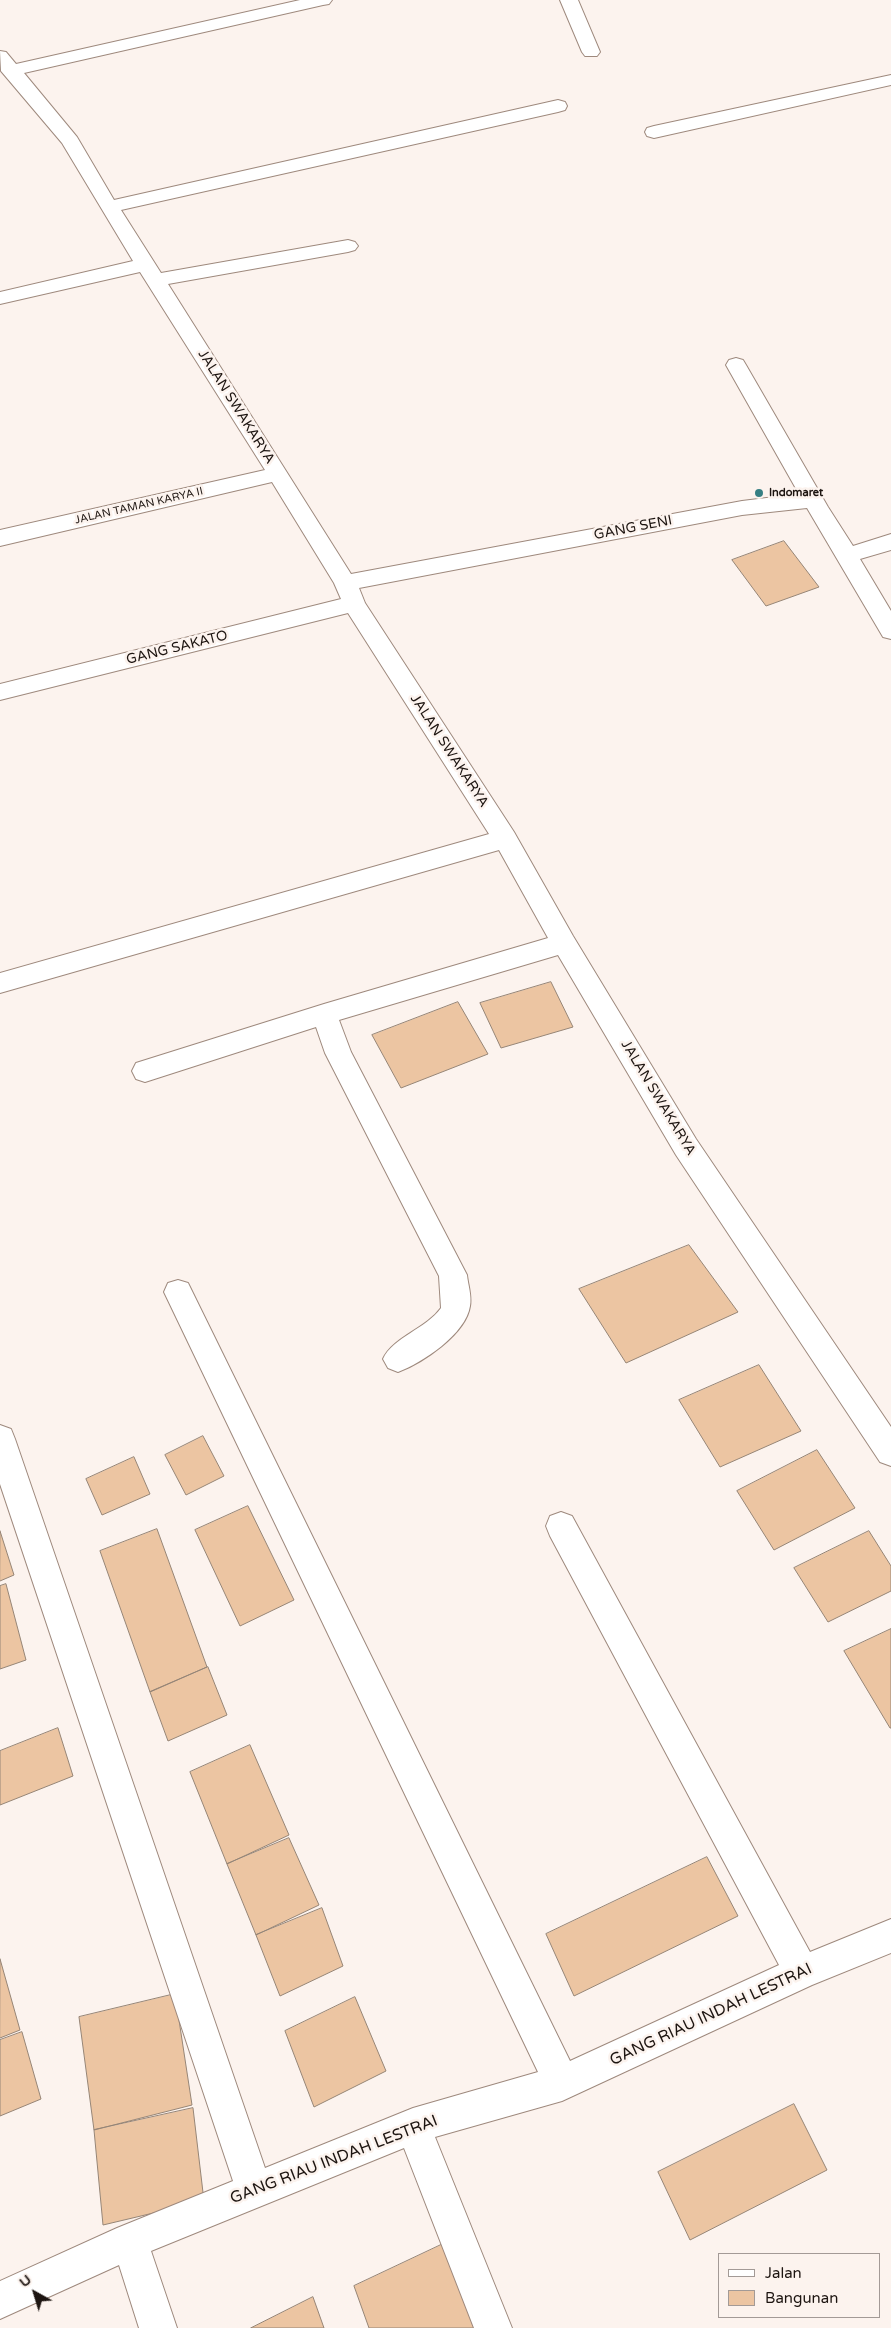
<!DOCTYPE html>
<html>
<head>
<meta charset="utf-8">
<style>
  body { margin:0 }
  #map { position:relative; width:891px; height:2328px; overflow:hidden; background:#fcf3ee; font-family:"Varela Round",sans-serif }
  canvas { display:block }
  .legend { position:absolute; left:718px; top:2253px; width:162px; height:65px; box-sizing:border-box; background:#fcf3ee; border:1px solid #a39a96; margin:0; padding:6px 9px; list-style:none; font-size:15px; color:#1d1511 }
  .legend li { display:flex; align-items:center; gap:10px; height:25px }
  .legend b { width:25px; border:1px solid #a39a96 }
  .north { position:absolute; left:10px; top:2268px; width:50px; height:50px; -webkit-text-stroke:4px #fcf3ee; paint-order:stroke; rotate:321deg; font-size:14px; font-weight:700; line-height:20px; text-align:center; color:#1d1511 }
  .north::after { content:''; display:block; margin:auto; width:18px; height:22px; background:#1d1511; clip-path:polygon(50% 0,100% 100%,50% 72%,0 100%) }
</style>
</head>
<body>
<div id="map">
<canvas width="891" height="2328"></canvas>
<ul class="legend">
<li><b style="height:6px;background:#fff"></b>Jalan</li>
<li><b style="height:14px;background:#ecc5a2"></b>Bangunan</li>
</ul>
<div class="north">U</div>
</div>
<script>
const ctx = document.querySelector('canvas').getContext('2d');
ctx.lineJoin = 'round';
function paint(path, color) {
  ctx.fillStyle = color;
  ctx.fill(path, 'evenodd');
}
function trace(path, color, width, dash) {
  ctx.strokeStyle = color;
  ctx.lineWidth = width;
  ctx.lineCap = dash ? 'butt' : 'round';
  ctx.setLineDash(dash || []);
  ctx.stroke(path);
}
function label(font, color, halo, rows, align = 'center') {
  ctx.font = font + ' "Varela Round",sans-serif';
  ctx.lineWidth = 5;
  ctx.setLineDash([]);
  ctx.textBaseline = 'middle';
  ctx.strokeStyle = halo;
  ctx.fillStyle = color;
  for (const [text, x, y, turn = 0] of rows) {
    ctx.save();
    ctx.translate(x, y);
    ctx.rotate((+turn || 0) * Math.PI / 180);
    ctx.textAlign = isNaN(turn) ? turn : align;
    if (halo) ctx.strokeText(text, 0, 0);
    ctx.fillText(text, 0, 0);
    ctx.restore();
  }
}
const building = new Path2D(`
  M784 541 819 587 766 606 732 560Z
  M551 982 573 1027 501 1048 480 1003Z
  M458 1002 488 1054 401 1088 372 1035Z
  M689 1245 738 1312 626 1363 579 1289Z
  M759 1365 801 1431 720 1467 679 1400Z
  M203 1436 224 1476 186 1495 165 1455Z
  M817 1450 855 1508 774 1550 737 1491Z
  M134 1457 150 1494 102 1515 86 1479Z
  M248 1506 294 1600 240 1626 195 1530Z
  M157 1529 207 1667 150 1692 100 1551Z
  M0 1531 14 1575 0 1581Z
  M869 1531 891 1566V1591L828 1622 794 1568Z
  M6 1584 26 1660 0 1669V1586Z
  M891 1629V1728H890L844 1651Z
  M208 1667 227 1715 168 1741 150 1692Z
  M58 1728 73 1776 0 1805V1751Z
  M250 1745 289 1835 227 1864 190 1772Z
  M289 1838 319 1905 256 1935 227 1864Z
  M707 1857 738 1916 574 1996 546 1934Z
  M322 1908 343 1966 280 1996 256 1935Z
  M0 1959 20 2030 0 2038Z
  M175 1994 192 2105 94 2130 79 2017Z
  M355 1997 386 2071 314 2107 285 2031Z
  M22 2032 41 2099 0 2116V2040Z
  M794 2104 827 2170 690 2240 658 2172Z
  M193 2108 204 2201 103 2225 94 2130Z
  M443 2244 474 2328H369L354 2286Z
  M313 2297 324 2328H251Z`);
const minor = new Path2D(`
  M300 0H332L329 4 323 5 24 73 77 137 114 200 558 100 565 102 567 106 565 110 558 112 121 210 161 273 348 240 355 242 358 246 355 250 348 252 168 284 351 574 742 501 799 494 726 365 729 360 736 358 743 360 746 365 828 507 853 546 891 534V550L860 559 891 611V639L883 637 807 508 742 515 359 588 365 603 514 832 573 936 696 1139 891 1427V1466L880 1462 676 1155 558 955 339 1020 351 1052 467 1275C468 1285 472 1296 470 1306 466 1334 422 1363 398 1372L388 1368 383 1359C393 1337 426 1329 441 1308L439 1276 325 1053 316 1027 145 1082 136 1079 132 1071 136 1063 324 1004 548 938 499 850 0 993V973L489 834 348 613 0 700V684L341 599 334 583 272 482 0 546V530L265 470 140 272 0 304V292L133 261 62 143 1 71 0 51 6 52 16 64Z
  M560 0H578L600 52 597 56H585L582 52Z
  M891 75V85L654 138 647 136 645 132 647 128 654 126Z
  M178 1280 188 1283 570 2061 779 1965 550 1536 546 1526 550 1516 561 1512 572 1516 810 1952 891 1919V1953L812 1985 562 2101 435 2137 512 2328H474L404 2148 151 2251 177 2328H139L119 2265 0 2319V2281L117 2228 233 2181 0 1484V1425L11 1429 15 1439 265 2168 413 2108 538 2072 164 1292 168 1283Z`);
const markers = [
  [759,493,5,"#367f83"]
];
const farPoinames = [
  ["Indomaret",769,493]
];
const farStreetnames = [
  ["JALAN TAMAN KARYA II",139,506,-13]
];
const streetNames = [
  ["JALAN SWAKARYA",236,407,58],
  ["GANG SENI",633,528,-11],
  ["GANG SAKATO",177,648,-14],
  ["JALAN SWAKARYA",449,751,57],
  ["JALAN SWAKARYA",658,1098,59]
];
const nearStreetnames = [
  ["GANG RIAU INDAH LESTRAI",711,2015,-25],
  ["GANG RIAU INDAH LESTRAI",334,2160,-21]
];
paint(building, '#ecc5a2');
trace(building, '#968576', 1);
trace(minor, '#9e897d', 2);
paint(minor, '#fff');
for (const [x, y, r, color] of markers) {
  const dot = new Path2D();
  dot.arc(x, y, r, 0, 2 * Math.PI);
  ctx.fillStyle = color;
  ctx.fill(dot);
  trace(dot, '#fcf3ee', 2);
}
label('bold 11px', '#1d1511', '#fcf3ee', farPoinames, 'left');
label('11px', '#1d1511', '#fcf3ee', farStreetnames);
label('14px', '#1d1511', '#fcf3ee', streetNames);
label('16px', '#1d1511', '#fcf3ee', nearStreetnames);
</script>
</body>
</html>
